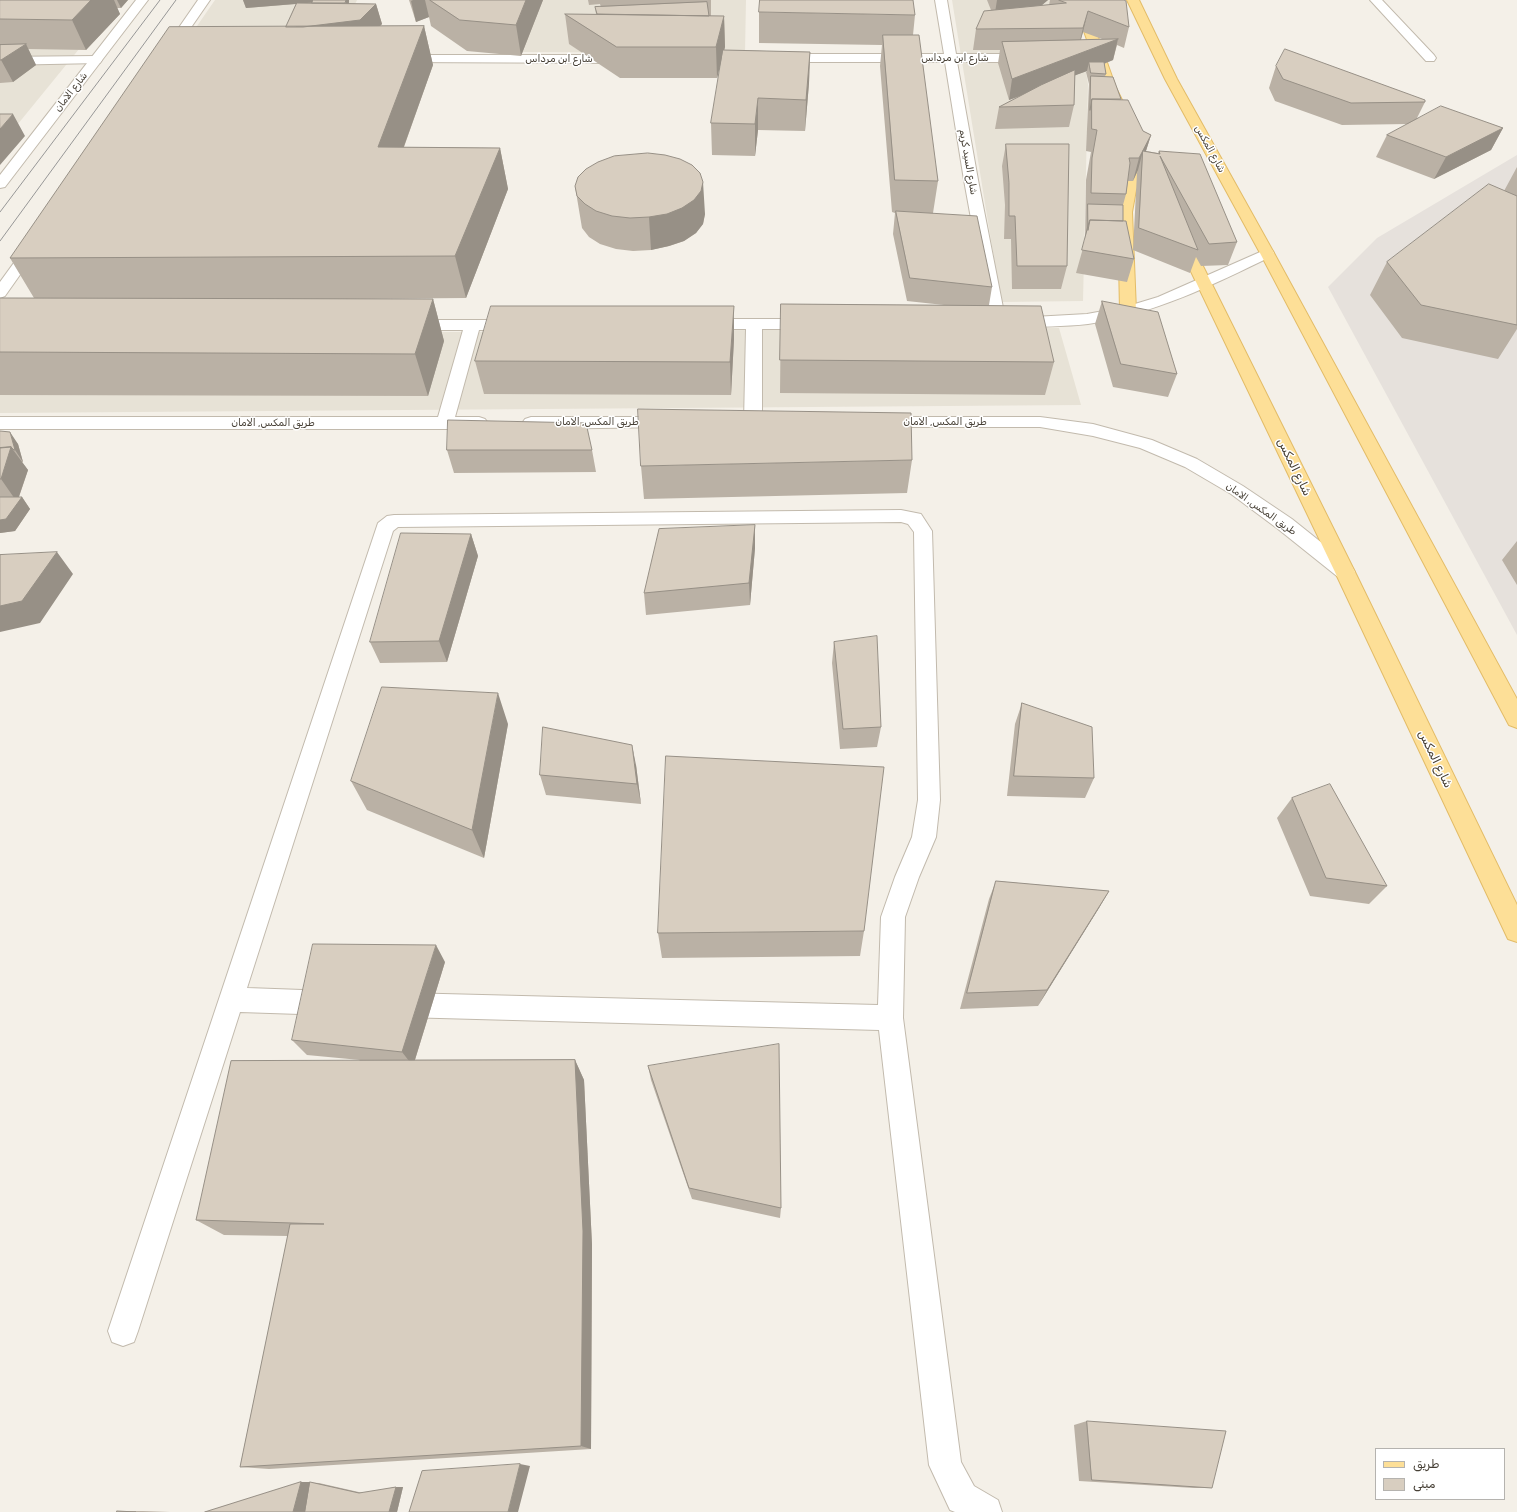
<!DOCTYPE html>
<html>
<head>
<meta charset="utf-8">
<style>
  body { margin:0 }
  #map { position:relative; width:1517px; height:1512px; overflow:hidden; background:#f4f0e8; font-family:Rubik,"Noto Naskh Arabic",sans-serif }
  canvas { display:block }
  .legend { position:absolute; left:1375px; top:1448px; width:130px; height:52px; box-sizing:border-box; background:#fff; border:1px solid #b5b3af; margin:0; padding:5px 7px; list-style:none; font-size:12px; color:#474036 }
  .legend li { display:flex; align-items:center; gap:8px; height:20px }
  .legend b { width:20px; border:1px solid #b5b3af }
</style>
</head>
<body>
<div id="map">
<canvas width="1517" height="1512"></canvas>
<ul class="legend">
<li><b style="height:5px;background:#fddf97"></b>طريق</li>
<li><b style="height:11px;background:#d8cec0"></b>مبنى</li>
</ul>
</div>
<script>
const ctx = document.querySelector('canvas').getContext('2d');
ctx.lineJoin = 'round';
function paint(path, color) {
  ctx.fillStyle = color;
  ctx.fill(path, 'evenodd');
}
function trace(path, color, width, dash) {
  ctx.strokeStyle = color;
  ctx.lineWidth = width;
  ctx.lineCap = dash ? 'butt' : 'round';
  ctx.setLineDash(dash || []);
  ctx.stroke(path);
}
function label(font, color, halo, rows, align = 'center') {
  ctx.font = font + ' Rubik,"Noto Naskh Arabic",sans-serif';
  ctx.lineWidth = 3;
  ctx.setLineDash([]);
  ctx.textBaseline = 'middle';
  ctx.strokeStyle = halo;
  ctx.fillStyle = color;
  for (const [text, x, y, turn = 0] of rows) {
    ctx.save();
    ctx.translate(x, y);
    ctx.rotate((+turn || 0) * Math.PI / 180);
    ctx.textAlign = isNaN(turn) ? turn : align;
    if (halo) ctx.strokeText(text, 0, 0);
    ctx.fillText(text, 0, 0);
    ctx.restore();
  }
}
const residential = new Path2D(`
  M0 0H119L0 146Z
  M215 0H357L332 53 179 52Z
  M536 0H746L745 53 522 52Z
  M952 0H1061L1086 72 1088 84 1083 301 1001 302Z
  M1059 328 1081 405 0 413V335Z`);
const industrial = new Path2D(`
  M1517 155V635L1328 287 1377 238Z`);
const service = new Path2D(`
  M1370 0H1382L1434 55 1436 58 1434 61H1426Z
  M901 510 921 514 932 531 940 800 936 837 919 877 905 917 903 1018 961 1462 974 1486 998 1500 1002 1512H955L950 1510 929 1465 879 1030 403 1017 394 1014 390 1005 394 996 403 993 878 1005 881 917 895 877 912 837 918 800 914 532 908 524 901 522 398 527 393 531 247 988 330 991 339 994 343 1003 339 1012 330 1015 240 1012 138 1331 134 1342 123 1346 112 1342 108 1331 378 523 387 516 394 515Z`);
const minor = new Path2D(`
  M935 0H947L956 54H1028L1032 55 1034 58 1032 61 1028 62H957L978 180 1006 323 1004 326 998 328 992 326 990 323 964 180 945 62H781L777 61 775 58 777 55 781 54H944Z
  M403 55H620L624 56 626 59 624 62 620 63 399 62 397 59 399 56Z
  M96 56 100 57 102 60 100 63 0 65V57Z
  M1267 249 1272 250 1274 253 1272 256C1213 285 1154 314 1088 324 1064 327 1039 326 1015 328L1009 326 1007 323 1009 320 1015 318 1087 314 1125 307 1158 297Z
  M705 319H810L816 321 818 324 816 327 810 329H762V422L759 426 753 427 747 426 744 422 746 329H705L699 327 697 324 699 321Z
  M411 320H516L522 322 524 325 522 328 516 330H479L455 417H479L485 419 488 423 485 427 479 429H0V417H438L463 330H411L405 328 403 325 405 322Z
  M531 417H669L675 418 678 422 675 426 669 427 531 429 525 427 522 423 525 419Z
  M881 417H1040L1093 424 1152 440 1197 459 1243 486 1292 519 1352 567 1355 572 1352 577 1345 579 1338 577 1278 529 1231 494 1185 467 1140 448 1093 436 1040 427H881L875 426 872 422 875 418Z`);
const tertiary = new Path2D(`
  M136 0H148L5 187 0 188V175Z
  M198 0H210L172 55H164L162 52Z
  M34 241 39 242 41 245 5 296 0 298V282L29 242Z`);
const primary = new Path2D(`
  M1073 0H1085L1116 88 1124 104 1122 107H1114L1104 88Z
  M1127 0H1139L1177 79 1274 253 1517 699V728L1509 725 1260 253 1165 79Z
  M1145 155 1150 156 1152 159 1136 190 1132 212 1136 311 1134 314 1128 316 1122 314 1120 311 1118 212C1120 191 1129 173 1140 156Z
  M1181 232 1186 233 1188 236 1355 572 1517 905V942L1508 939 1335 572 1174 236 1176 233Z`);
const tram = new Path2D(`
  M0 212 160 0
  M0 241 176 0`);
const wall = new Path2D(`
  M0 0H128L121 8H117L120 14 86 50 28 49 36 65 13 82 0 83Z
  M243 0H349V3L376 4 382 24 380 26H424L433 65 404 147 500 148 508 189 466 298 341 299H433L444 341 428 396 0 395V298H34L10 258 286 27 296 4 246 8Z
  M409 0H543L521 56 467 51 431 26 429 17 416 22Z
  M588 0H711V16H724L725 47 724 50 810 52 809 83 805 131 758 130 755 156 712 155 711 123 722 59 717 78H620L569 44 565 14H596L595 7H601L600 4 589 5Z
  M987 0H1048L1042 5H1049L1050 0H1124L1129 27 1124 48 1117 45 1113 60 1104 64 1106 74 1105 76 1143 131 1151 135 1146 151 1158 153 1159 151 1237 242 1228 265 1201 266 1196 257 1190 273 1133 250 1137 173 1138 170 1133 181H1128L1126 194 1123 205V221L1134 259 1127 282 1076 273 1085 241 1086 180 1091 152 1086 151 1089 84 1086 72 1087 71 1075 75 1074 105 1069 127 995 129 999 107 1020 96 1009 100 998 63 1000 50H973L976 29 991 10ZM1083 32 1102 39 1081 40Z
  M759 12 915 15 913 35 938 181 933 213 992 287 989 305 1054 362 1045 395 780 393 781 304 944 305 907 301 893 234 895 213 892 212 880 66 882 45 759 43Z
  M1276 66 1425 102 1417 118 1503 128 1491 150 1434 179 1376 157 1387 135 1408 124 1342 125 1275 101 1269 88Z
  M1006 144 1067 266 1061 289H1012L1011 239H1004L1005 205 1002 166Z
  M1517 167V329L1498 359 1402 338 1370 295 1387 262 1504 191Z
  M575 186 705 214 703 224 696 233 684 241 669 246 651 250 633 251 616 249 600 244 589 237 582 228Z
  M1102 301 1177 374 1168 397 1113 387 1095 324Z
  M734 339 731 395 484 394 475 361Z
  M0 431 18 444 23 462H22L28 470 19 497H22L30 509 15 531 0 533Z
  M447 450H592L596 472 454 473Z
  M912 460 907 493 644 499 641 466Z
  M755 525V548L750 605 646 615 644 593Z
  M471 534 478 556 447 662 380 663 370 642Z
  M1517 541V585L1502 560Z
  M834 642 881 727 877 747 840 749 832 663Z
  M1022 703 1094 778 1085 798 1007 796 1015 724Z
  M508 724 484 858 367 810 351 781Z
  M636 765 641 804 546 795 540 775Z
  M1292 798 1387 886 1369 904 1310 896 1277 818Z
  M996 881 1109 891 1099 908 1038 1006 960 1009 989 899Z
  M864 931 860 956 662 958 658 933Z
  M445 962 415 1060H575L584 1080 592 1245 591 1449 269 1469 240 1467 288 1236 224 1235 196 1220 360 1060 307 1055 292 1040Z
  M648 1066 781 1208 780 1218 692 1199 651 1080Z
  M1087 1421 1212 1488H1194L1079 1481 1074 1425Z
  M301 1482 319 1483 363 1493 396 1487H403L397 1512H205Z
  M117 1511H143L170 1512H117Z`);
const shadedWall = new Path2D(`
  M91 0H114L120 14 86 50 72 20Z
  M117 0H128L121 8Z
  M243 0H331V1L246 8Z
  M346 0H349L348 20 345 9Z
  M413 0H425L429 17 416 22 411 1Z
  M526 0H543L521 56 516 25Z
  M997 0H1048L1030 15 994 19Z
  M376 4 382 24 365 41 286 29Z
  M1088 11 1083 32 1078 49 1083 28Z
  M724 16 725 47 717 78 716 47Z
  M424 26 433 65 389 188 378 147Z
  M1118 39 1113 60 1090 69 1089 62 1087 71 1009 100 1012 79Z
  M26 44 36 65 13 82 1 60Z
  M810 52 809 83 805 131 806 100Z
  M758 98V130L755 156V124Z
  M13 114 25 136 0 165V129Z
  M1503 128 1491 150 1434 179 1446 157Z
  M1151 135 1144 157 1143 151 1138 170 1133 181 1139 158Z
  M500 148 508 189 466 298 455 256Z
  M703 182 705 214 703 224 696 233 684 241 669 246 651 250 649 217Z
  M433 299 444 341 428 396 415 354Z
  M734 306V339L731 395 730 362Z
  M10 432 18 444 23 462 15 450Z
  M11 447 28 470 17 502 1 479Z
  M22 497 30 509 15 531 0 533V520Z
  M755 525V548L750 605 749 583Z
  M471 534 478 556 447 662 439 641Z
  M57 552 73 574 40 623 0 632V606Z
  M498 693 508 724 484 858 472 830Z
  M632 745 636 765 641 804 637 784Z
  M1109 891 1099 908 1038 1006 1047 990Z
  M436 945 445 962 413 1066 402 1052Z
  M575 1060 584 1080 592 1245 591 1449 581 1446Z
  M520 1464 530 1466 518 1512H508Z
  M301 1482H310L311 1512H293Z
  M396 1487H403L397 1512H389Z`);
const building = new Path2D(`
  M0 0H91L72 20 0 19Z
  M313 0H346L345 3H312Z
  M430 0H526L516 25 460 20Z
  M760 0H913L915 15 759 12Z
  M1059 0H1124L1126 1 1129 27 1088 11 1083 28 976 29 984 11 1066 3Z
  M707 2 709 16 597 14 595 7Z
  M297 3 376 4 360 20 303 27H286Z
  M565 14 724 16 716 47H617Z
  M424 26 378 147 500 148 455 256 10 258 169 27Z
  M883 35H919L938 181 895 180Z
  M1118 39 1012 79 1002 42Z
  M26 44 1 60H0V45Z
  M1285 49 1425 100V102L1351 103 1283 79 1276 66Z
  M723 50 810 52 806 100 758 98 755 124 711 123Z
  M1089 62H1104L1106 74 1091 73Z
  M1075 70 1074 105 999 107 1041 85Z
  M1091 76 1113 77 1121 99H1092L1090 110Z
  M1092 99 1128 100 1143 131 1151 135 1139 158H1129L1130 163 1126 194 1091 193 1092 158 1097 130 1092 129Z
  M1441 106 1503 128 1446 157 1387 135Z
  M0 114H13L0 129Z
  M1006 144H1069L1067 266H1017L1015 216H1009V183Z
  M1143 151 1160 154 1159 151 1200 154 1237 242 1209 244 1160 156 1198 250 1139 228Z
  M648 153 665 155 680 159 692 165 700 173 703 182 701 191 694 200 682 208 667 214 649 217 630 218 612 216 596 211 585 204 577 196 575 186 578 177 586 169 598 162 614 156Z
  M1489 184 1517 196V325L1421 305 1387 262Z
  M1088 204 1123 205V221L1090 220 1088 230Z
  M896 211 977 216 992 287 910 278Z
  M1090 220 1126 221 1134 259 1082 250Z
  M0 298 433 299 415 354 0 352Z
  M1102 301 1158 312 1177 374 1121 364Z
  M781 304 1041 306 1054 362 780 360Z
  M491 306H734L730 362 475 361Z
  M638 409 911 413 912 460 641 466Z
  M448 420 586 423 592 450H447Z
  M0 431 10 432 15 450H14L11 447 0 448Z
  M11 447 1 479H0V448Z
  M0 497H22L6 519 0 520Z
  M755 525 749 583 644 593 659 529Z
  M401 533 471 534 439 641 370 642Z
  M57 552 22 601 0 606V555Z
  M877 636 881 727 843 729 834 642Z
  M382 687 498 693 472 830 351 781Z
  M1022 703 1092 727 1094 778 1014 776Z
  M543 727 632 745 637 784 540 775Z
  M666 756 884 767 864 931 658 933Z
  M1330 784 1387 886 1326 878 1292 798Z
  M996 881 1109 891 1047 990 967 993Z
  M313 944 436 945 402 1052 292 1040Z
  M779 1044 781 1208 689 1188 648 1066Z
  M575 1060 583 1231 581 1446 240 1467 290 1224H324L196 1220 231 1061Z
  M1087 1421 1226 1431 1212 1488 1092 1480Z
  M520 1464 508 1512H409L422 1471Z
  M301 1482 293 1512H205Z
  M310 1482 359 1493 396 1487 389 1512H305Z
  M117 1511 136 1512H117Z`);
const farStreetnames = [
  ["شارع ابن مرداس",955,58],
  ["شارع ابن مرداس",559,59],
  ["شارع الامان",71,92,-52],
  ["شارع المكس",1210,149,61],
  ["شارع السيد كريم",968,162,80],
  ["طريق المكس, الامان",597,422],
  ["طريق المكس, الامان",945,422],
  ["طريق المكس, الامان",273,423],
  ["طريق المكس, الامان",1261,509,35]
];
const streetNames = [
  ["شارع المكس",1294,467,64],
  ["شارع المكس",1435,759,64]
];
paint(residential, '#e7e2d6');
paint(industrial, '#e6e1dc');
trace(service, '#c2baad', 2);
trace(minor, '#c2baad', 2);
trace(tertiary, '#c2baad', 2);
trace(primary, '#e3bc67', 2);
paint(service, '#fff');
paint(minor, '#fff');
paint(tertiary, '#fff');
paint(primary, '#fddf97');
trace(tram, '#979797', 1);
paint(wall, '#bab1a5');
paint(shadedWall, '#979086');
paint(building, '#d8cec0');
trace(building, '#979086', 1);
label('10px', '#474036', '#fff', farStreetnames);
label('12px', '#474036', '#fff', streetNames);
</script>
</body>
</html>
